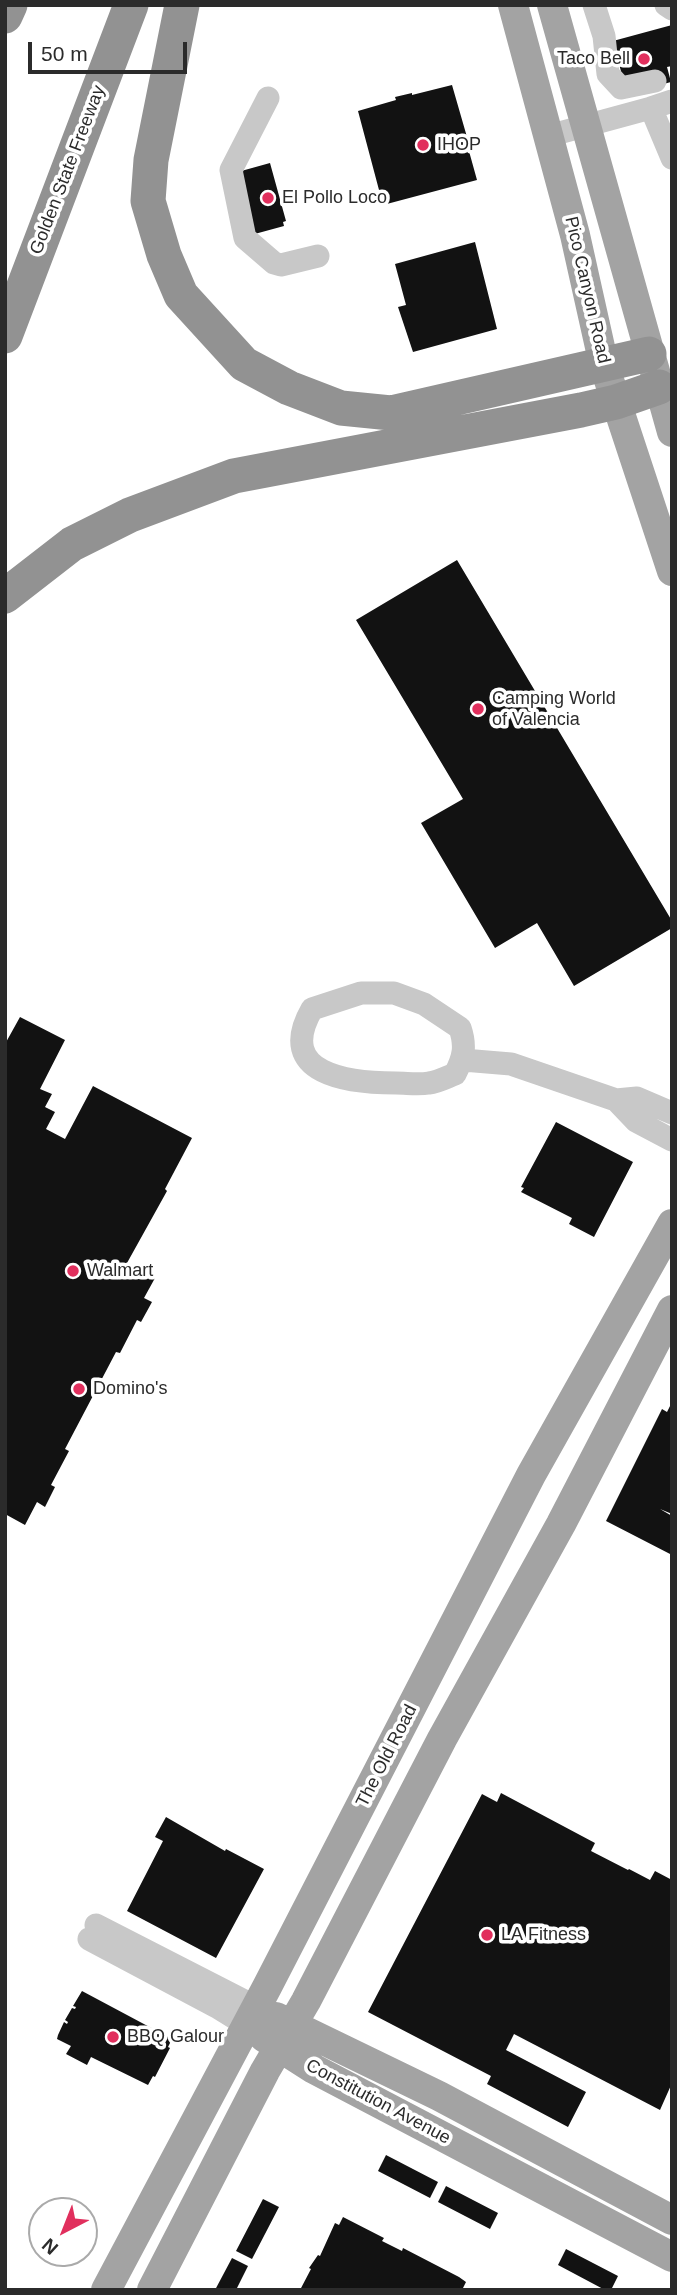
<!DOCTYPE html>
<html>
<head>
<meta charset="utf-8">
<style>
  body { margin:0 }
  #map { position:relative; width:677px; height:2295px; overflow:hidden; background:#fff; font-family:Helvetica,sans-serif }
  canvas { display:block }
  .frame { position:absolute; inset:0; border:7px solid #2b2b2b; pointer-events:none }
  .north { position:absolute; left:28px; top:2197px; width:70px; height:70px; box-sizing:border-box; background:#fff; border:2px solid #aaa; border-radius:50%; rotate:222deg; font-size:19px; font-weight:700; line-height:28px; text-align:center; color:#2b2b2b }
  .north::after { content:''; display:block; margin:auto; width:24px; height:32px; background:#e12f5d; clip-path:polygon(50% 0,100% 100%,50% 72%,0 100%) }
  .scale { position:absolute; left:28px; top:42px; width:159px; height:32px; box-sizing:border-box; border:4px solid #2b2b2b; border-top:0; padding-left:9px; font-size:21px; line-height:24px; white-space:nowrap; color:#2b2b2b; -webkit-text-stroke:5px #fff; paint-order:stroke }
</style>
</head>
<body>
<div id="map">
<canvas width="677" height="2295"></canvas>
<div class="frame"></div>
<div class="north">N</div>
<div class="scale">50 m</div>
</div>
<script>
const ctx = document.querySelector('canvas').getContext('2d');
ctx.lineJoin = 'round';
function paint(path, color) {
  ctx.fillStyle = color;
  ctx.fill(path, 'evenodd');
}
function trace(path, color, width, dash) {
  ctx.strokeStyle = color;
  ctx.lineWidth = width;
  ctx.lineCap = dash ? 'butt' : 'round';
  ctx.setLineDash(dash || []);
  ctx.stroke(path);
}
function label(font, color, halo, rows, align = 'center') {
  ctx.font = font + ' Helvetica,sans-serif';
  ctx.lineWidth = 7;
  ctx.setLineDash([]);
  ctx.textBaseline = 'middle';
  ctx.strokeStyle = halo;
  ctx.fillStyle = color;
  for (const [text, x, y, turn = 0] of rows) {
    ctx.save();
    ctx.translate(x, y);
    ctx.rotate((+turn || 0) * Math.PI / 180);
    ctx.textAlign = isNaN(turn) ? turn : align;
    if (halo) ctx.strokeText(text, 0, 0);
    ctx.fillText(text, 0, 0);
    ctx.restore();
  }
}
const building = new Path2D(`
  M672 25V66L667 67 671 82 656 86 623 79 613 41Z
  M452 85 469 144H467L477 180 383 205 358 111 396 100 395 97 412 93V95Z
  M270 163 286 221 283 222 284 226 251 235 234 173Z
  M475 242 497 329 413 352 398 307 406 305 395 264Z
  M457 560 672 921V928L574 986 537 923 495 948 421 823 463 799 356 620Z
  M20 1017 65 1040 40 1089 52 1094 45 1107 55 1112 46 1129 65 1139 93 1086 192 1138 165 1189 167 1191 127 1263 155 1278 144 1298 152 1302 141 1322 137 1320 120 1353 116 1352 65 1449 69 1451 51 1485 55 1487 45 1507 37 1502 25 1525 5 1514V1044Z
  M556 1122 633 1162 594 1237 569 1224 572 1218 521 1192 524 1188 521 1187Z
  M672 1402V1514L660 1509 672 1516V1555L606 1521 662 1409 667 1412Z
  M501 1793 595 1843 591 1851 628 1870 629 1869 650 1880 655 1871 672 1880V2083L660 2110 514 2034 506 2050 586 2092 568 2127 487 2084 491 2076 368 2012 482 1794 497 1802Z
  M166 1817 225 1851 226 1849 264 1869 216 1958 127 1911 163 1841 155 1837Z
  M82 1991 172 2039 168 2047 170 2048 155 2077 153 2076 148 2085 91 2057 87 2065 66 2054 71 2046 57 2039 58 2035 64 2022 67 2024 68 2022 65 2020 72 2008 75 2009 76 2007 73 2006Z
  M386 2155 438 2182 430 2198 378 2171Z
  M446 2186 498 2213 490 2229 438 2202Z
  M263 2199 279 2207 252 2259 236 2251Z
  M343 2217 384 2238 382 2241 402 2251 403 2248 459 2277 466 2282 462 2290H300L311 2269 309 2268 318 2255 320 2256 335 2223 339 2225Z
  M566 2249 618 2276 611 2290H605L558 2265Z
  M232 2258 248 2266 236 2290H215Z`);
const minor = new Path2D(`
  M594 5 604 36 608 74 621 88 655 81
  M666 5 672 9
  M268 98 231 170 245 238 274 263 281 265 318 256
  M651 108 672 101
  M548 136 651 108 672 158
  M361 993H394L424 1004 460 1028C466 1046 464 1057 455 1074 447 1077 438 1082 429 1083 418 1085 407 1083 396 1083 350 1083 274 1075 312 1009Z
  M463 1060 511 1064 616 1100 636 1121 672 1140
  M616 1100 637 1098 672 1113
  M96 1925 256 2007
  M89 1939 217 2007 246 2025`);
const major = new Path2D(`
  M513 5 575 235 604 365 672 571
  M552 5 672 432
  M276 2017 439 2096 672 2220
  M264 2037 314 2069 672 2257
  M106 2290 267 1987 531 1475 672 1224
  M152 2290 265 2071 306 2001 442 1739 561 1524 672 1310`);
const highway = new Path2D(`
  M182 5 151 160 148 201 164 255 181 295 244 364 289 388 341 408 391 413 649 354
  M5 16 10 5
  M5 336 131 5
  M5 596 72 544 130 515 234 476 581 410 616 402 659 387`);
const markers = [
  [644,59,7,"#e12f5d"],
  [423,145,7,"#e12f5d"],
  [268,198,7,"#e12f5d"],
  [478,709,7,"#e12f5d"],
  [73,1271,7,"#e12f5d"],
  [79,1389,7,"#e12f5d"],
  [487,1935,7,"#e12f5d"],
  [113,2037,7,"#e12f5d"]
];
const poiNames = [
  ["Taco Bell",630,59,"right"],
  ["IHOP",437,145],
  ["El Pollo Loco",282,198],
  ["Camping World",492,699],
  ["of Valencia",492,720],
  ["Walmart",87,1271],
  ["Domino's",93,1389],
  ["LA Fitness",501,1935],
  ["BBQ Galour",127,2037]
];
const streetNames = [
  ["Golden State Freeway",68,170,-69],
  ["Pico Canyon Road",587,290,77],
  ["The Old Road",387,1756,-63],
  ["Constitution Avenue",378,2102,28]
];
paint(building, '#121212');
trace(minor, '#c8c8c8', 23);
trace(major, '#a3a3a3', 30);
trace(highway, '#929292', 35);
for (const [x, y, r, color] of markers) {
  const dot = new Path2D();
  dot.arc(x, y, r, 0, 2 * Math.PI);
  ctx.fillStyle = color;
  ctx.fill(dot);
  trace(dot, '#fff', 2.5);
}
label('18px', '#2b2b2b', '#fff', poiNames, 'left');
label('18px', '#2b2b2b', '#fff', streetNames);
</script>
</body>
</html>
